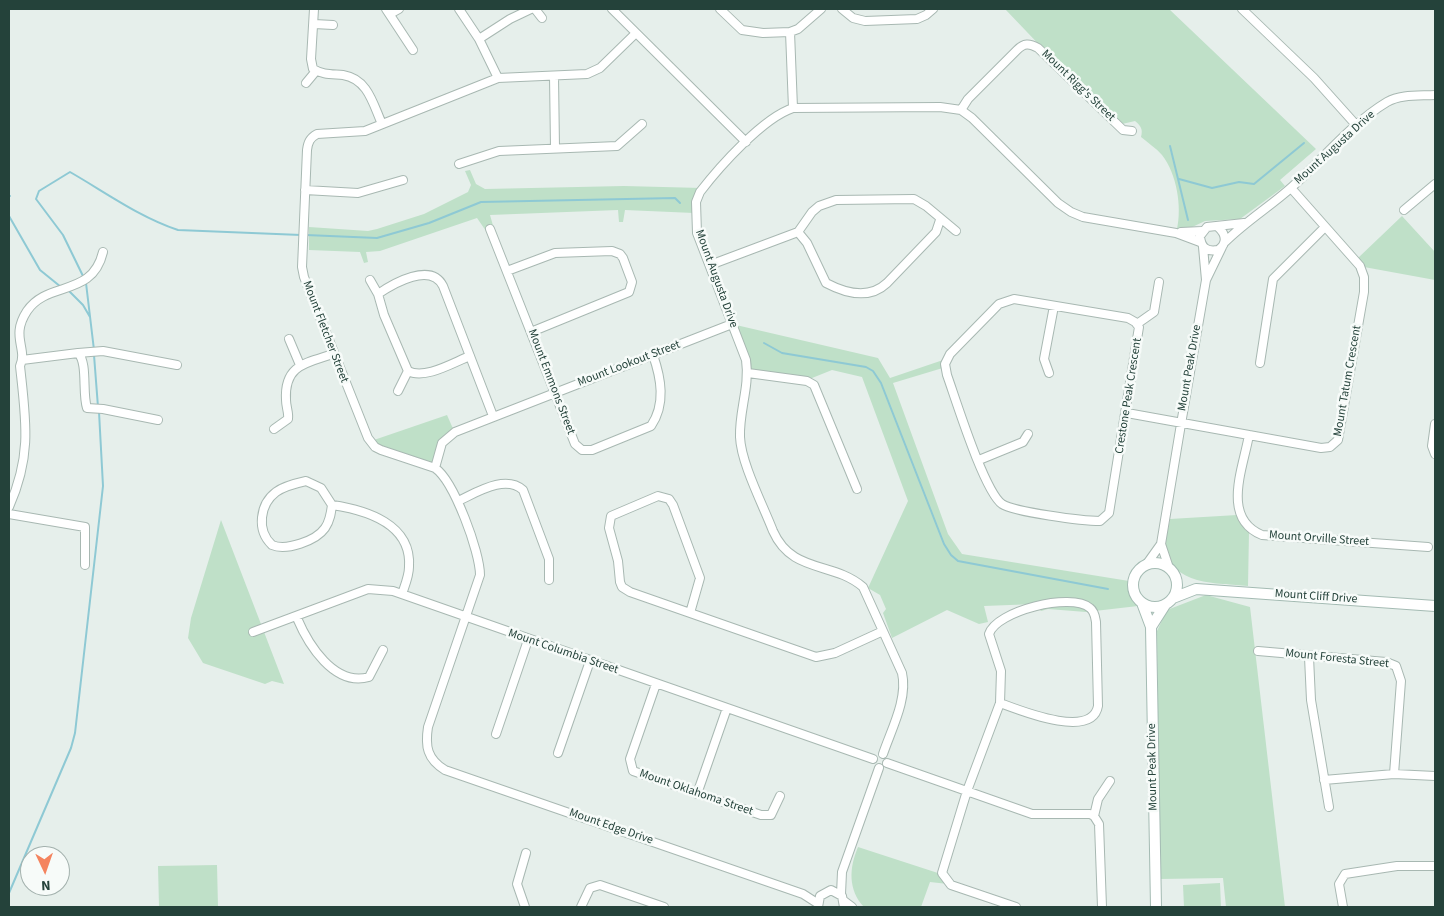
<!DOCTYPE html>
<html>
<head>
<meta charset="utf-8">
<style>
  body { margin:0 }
  #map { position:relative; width:1444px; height:916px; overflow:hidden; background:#e6efeb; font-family:"Source Sans 3",sans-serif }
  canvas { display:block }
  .frame { position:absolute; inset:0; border:10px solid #24423a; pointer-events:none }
  .north { position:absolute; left:20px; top:846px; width:50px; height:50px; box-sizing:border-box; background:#f7fbf9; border:1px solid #a3b1ad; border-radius:50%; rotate:177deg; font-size:14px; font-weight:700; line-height:20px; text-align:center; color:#24423a }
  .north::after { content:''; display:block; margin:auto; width:18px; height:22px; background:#f4845f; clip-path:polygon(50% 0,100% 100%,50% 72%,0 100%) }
</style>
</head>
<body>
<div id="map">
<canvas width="1444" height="916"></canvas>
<div class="frame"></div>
<div class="north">N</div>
</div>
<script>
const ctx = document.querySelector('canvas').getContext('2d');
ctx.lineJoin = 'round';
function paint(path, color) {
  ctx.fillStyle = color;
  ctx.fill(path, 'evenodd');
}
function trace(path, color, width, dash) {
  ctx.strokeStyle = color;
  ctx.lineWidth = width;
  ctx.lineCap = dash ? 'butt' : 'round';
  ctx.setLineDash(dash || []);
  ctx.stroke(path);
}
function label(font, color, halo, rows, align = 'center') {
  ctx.font = font + ' "Source Sans 3",sans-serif';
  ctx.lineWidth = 5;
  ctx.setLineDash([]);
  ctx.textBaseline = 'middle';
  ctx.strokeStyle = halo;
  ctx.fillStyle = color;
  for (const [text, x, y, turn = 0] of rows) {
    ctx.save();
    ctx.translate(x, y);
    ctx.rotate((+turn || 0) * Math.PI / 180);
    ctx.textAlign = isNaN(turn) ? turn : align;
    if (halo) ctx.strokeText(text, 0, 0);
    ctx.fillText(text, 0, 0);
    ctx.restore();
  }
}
const green = new Path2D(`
  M1005 9H1169L1316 149 1280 180 1285 186 1240 219 1205 221 1188 229H1177C1182 207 1177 174 1162 155 1156 148 1148 143 1141 137 1143 129 1141 126 1135 121L1122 124 1048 54Z
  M470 170 476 184 485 189 624 186 702 188 694 213 625 210 623 222H619L618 210 490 215 494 229 486 231 477 218 380 251 366 252 368 262 364 263 360 252 309 250V227L368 231 377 229 424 214 468 192 471 185 465 171Z
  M1402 216 1435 252V280L1364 267 1358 258Z
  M736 325 878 358 890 378 946 359V367L893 383 948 534 962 554 1129 581 1130 591 1138 606 1086 612 1048 609 1041 611 1036 604 984 606 988 622 979 624 947 610 892 638 883 613 886 609 880 595 868 588 908 501 862 377 832 370 807 380 752 372Z
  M447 415 454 431 435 466 373 447 371 441Z
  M1237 515 1249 532 1248 586C1218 583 1170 586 1166 546 1165 537 1169 527 1170 519Z
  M221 520 284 684 272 681 265 684 203 663 188 638 191 618Z
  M1206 595 1250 607 1285 907H1226L1223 878 1160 879 1157 631 1167 610Z
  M858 847 944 875 948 884 930 882 921 907H864C848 890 849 868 858 847Z
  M217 865 218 907H159L158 866Z
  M1220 883 1221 907H1184L1183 885Z`);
const stream = new Path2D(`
  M1170 146 1188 220
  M1179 179 1212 188 1239 182 1254 184 1304 143
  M9 196H10
  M9 216 40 270 61 287
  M306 235 377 238 429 223 481 202 675 198 680 203
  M83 276 63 235 36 199 39 191 70 172C105 192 139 217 178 230L301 235
  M86 283 94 350
  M68 290 83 305 90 317
  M764 343 782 353 866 367 873 371 881 383 944 544 951 555 958 561 1108 589
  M94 355 98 407
  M9 893 71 748 75 733 103 486 99 412`);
const street = new Path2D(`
  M314 9 311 59 313 69C323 75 332 74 343 75 368 79 373 104 382 124
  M386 9 413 50
  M459 9 479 39 498 78
  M535 9 542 18
  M612 9 746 142
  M720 9 742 30 763 33 790 32 798 29 821 9
  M842 9 853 18 865 21 917 19 926 15 933 9
  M1242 9 1314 78 1357 126
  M390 14 399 9
  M314 24 333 25
  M790 32 793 108
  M636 33 600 68 587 74 498 78 365 131 317 134C310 138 308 142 307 150L302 267 304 277 368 438 375 447 381 450 435 468C454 481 480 552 480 575L428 727C425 746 427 759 445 770L803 894 817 903
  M479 39 510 19 531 9
  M554 76 555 148
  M306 83 316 71
  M961 110 968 99 1017 50C1024 43 1029 43 1038 48L1123 130 1132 131
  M459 164 499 151 617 146 642 124
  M305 190 358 193 403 180
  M1404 210 1435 184
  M1218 227C1227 235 1227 244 1218 250 1207 252 1201 248 1200 236L1207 227 1244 223
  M490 229 575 444 582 450H592L651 426C666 404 661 378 653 355
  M798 232 807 243 826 283C845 293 869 300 887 283L936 232 940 220
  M1181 232 1202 231
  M1225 242C1246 221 1271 206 1293 186 1323 159 1352 123 1387 102 1401 94 1419 96 1435 95
  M1203 247 1206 280
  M710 265 798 232 812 212 819 206 836 200 914 199 926 206 956 231
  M507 271 555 253 612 251 620 254 623 258 632 282 629 292 531 332
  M370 280 378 294
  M1014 299 1128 318 1135 322 1139 327 1109 513 1100 521C1083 521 1014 512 1002 504 984 491 956 400 947 375L945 364 950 354 999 304Z
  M1137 324 1154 312 1159 282
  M289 339 300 365
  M78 353 103 351 177 365
  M470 356C454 362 425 380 408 371L384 315 378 294C394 283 431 262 443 286L493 416
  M22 360 78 353C88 363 82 393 87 408L103 409 158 420
  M1260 363 1273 279 1325 227
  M748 373 807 381 814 385 857 489
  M1049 373 1044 359 1054 306
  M398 391 408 371
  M1127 413 1321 448 1330 447 1338 440 1364 292V277L1360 266 1291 188
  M1435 424 1432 446 1435 454
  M274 429 288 419C289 413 286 407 286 400 284 365 306 363 333 354
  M1249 435C1243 469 1221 518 1262 535L1428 547
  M979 460 1023 442 1028 434
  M435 468 442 443 455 432 732 324
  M306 481 321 488 332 505C331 513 330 521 325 528 316 541 286 551 272 545 256 530 260 504 276 492 284 486 297 483 306 481Z
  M458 501C476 493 505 474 523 490L549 559V580
  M332 505C366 510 412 524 409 567 409 576 405 585 402 594
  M9 507C32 455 26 421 20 366 28 348 10 337 27 311 48 280 92 298 103 252
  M9 514 85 527V565
  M1146 565 1161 544
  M1169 568 1161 544 1181 424 1206 280 1222 247
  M690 613 700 578 673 505 669 499 658 496 611 516 609 528 618 561 620 582 622 587 630 592 816 657 835 653 883 631
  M297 618C308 644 334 687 369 677L383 650
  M253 632 368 589 393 591 873 759
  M1258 651 1386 662 1396 666 1401 681 1394 774
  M1309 657 1311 700 1329 807
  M656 684 630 759 633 771 761 815H771L780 796
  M1000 703C1019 710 1092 740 1098 706L1096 622C1095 617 1095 612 1090 608 1071 592 996 611 989 634L1001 671 1000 703 967 791 942 873 951 885 1016 907
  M496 734 528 640
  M558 753 590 661
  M883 754C891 730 908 699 902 673L863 587C833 561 792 574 773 531 763 505 741 463 740 437 739 411 750 386 746 360L697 233 696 202 700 192C720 166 763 118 793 108L940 107 961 110 972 118 1058 203 1071 212 1083 217 1176 233 1200 242
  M887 763 1032 814H1090L1094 816
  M1324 780 1394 774 1435 776
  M697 794 727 708
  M1094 816 1099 824 1102 907
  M1094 816 1098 799 1110 781
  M841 894 842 872 879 768
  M844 901 852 907
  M525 907 517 884 526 853
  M581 907 590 888 600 885 664 907
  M818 907 820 896 831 890 842 896 844 907
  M1343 907 1339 884 1345 874 1397 866H1435`);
const secondary = new Path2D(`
  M1133 585a22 22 0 1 1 44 0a22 22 0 1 1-44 0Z
  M1173 598 1196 589 1435 606
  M1142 603 1151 627 1156 907
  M1151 627 1165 605`);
const streetNames = [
  ["Mount Rigg's Street",1078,86,44],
  ["Mount Augusta Drive",1335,148,-42],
  ["Mount Augusta Drive",716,279,70],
  ["Mount Fletcher Street",325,332,69],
  ["Mount Lookout Street",629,364,-21],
  ["Mount Peak Drive",1190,368,-80],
  ["Mount Tatum Crescent",1348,381,-80],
  ["Mount Emmons Street",551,382,69],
  ["Crestone Peak Crescent",1129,396,-81],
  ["Mount Orville Street",1319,539,4],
  ["Mount Cliff Drive",1316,597,4],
  ["Mount Columbia Street",563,652,19],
  ["Mount Foresta Street",1337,659,6],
  ["Mount Peak Drive",1153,767,-91],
  ["Mount Oklahoma Street",696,793,19],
  ["Mount Edge Drive",611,827,19]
];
paint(green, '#bfe0c8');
trace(stream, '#8ec9d4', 2);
trace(street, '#a8b8b2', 10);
trace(secondary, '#a4bbb3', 12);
trace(street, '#fff', 8);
trace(secondary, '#fff', 10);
label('12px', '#24423a', '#f7fbf9', streetNames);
</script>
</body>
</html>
